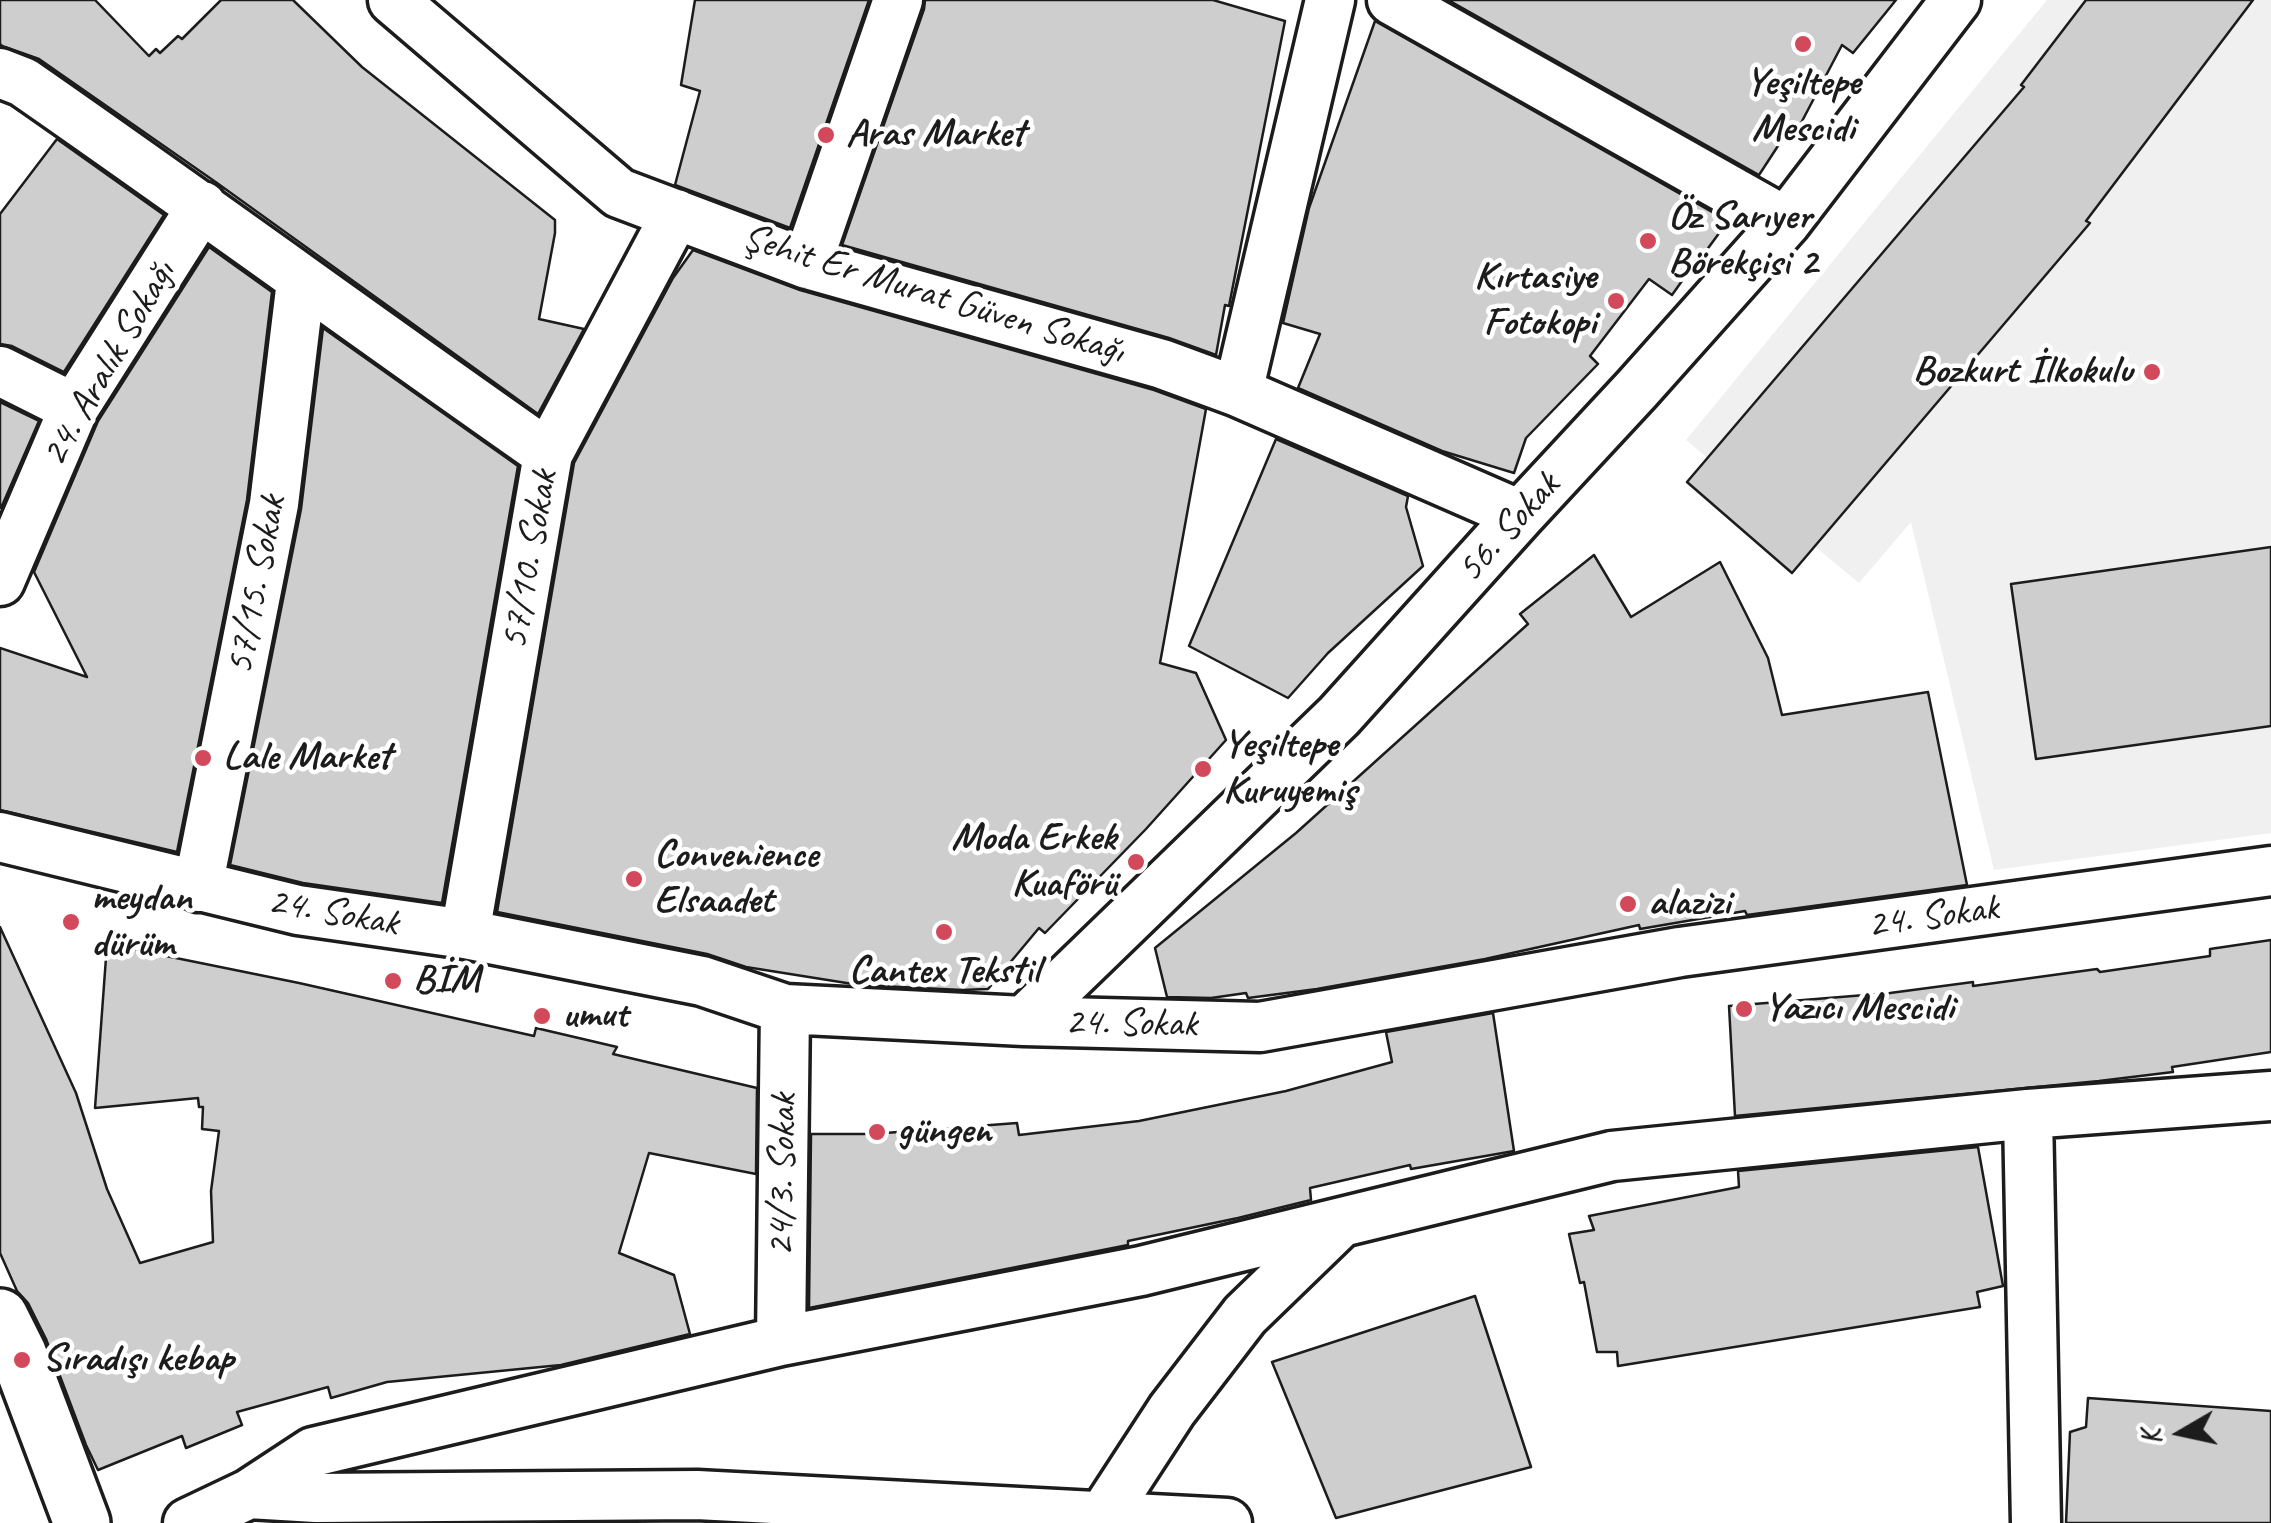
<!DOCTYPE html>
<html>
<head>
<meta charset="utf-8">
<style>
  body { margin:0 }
  #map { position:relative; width:2271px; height:1523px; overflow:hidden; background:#fff; font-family:Caveat,sans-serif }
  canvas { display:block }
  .north { position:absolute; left:2131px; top:1383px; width:100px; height:100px; -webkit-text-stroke:8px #fff; paint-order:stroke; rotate:261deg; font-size:28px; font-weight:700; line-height:40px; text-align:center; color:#1c1c1c }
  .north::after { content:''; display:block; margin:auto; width:35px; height:45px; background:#1c1c1c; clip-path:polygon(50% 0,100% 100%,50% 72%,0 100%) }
</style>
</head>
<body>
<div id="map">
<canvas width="2271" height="1523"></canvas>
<div class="north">K</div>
</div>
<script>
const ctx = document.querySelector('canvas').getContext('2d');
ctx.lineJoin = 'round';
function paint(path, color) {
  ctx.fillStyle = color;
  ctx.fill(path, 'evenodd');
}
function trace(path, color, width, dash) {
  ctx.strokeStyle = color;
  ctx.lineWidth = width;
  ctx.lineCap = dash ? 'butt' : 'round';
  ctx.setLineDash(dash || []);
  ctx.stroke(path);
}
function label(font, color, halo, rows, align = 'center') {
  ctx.font = font + ' Caveat,sans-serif';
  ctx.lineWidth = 9;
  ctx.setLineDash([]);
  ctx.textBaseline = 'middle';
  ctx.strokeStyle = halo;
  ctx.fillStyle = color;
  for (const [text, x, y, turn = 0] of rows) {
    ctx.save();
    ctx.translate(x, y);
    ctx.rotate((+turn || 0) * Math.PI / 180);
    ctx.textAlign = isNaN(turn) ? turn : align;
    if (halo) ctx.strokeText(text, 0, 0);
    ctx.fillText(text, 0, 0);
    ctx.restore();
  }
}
const built = new Path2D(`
  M2047 0H2271V833L1994 870 1911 522 1859 583 1686 440Z`);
const building = new Path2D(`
  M0 0H95L149 56 156 49 160 53 178 36 182 39 221 0H293L362 67 555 220V233L539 319 584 329 538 414 217 183 39 59 2 46 0 44Z
  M695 0H869L790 228 675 185 700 91 681 85Z
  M925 0H1213L1285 21 1229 306 1225 305 1216 355 1169 338 842 245 924 9Z
  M1448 0H1896L1853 53 1842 45 1800 125 1793 123 1759 175Z
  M2086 0H2253L2086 221 2090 223 1792 573 1687 482 2024 87 2021 85Z
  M1375 21 1728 221 1706 251 1704 250 1672 295 1649 279 1590 356 1598 364 1526 438 1514 473 1442 451 1298 388 1320 334 1283 323 1309 208Z
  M57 139 164 215 64 372 12 346 0 344V214Z
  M209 247 272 292 247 500 177 852 0 810V648L87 677 34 572 98 421Z
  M693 250 800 290 1154 390 1206 409 1160 663 1196 673 1226 740 1146 829 1045 933 1039 928 988 989 962 990 859 985 746 967 707 954 497 912 574 463 673 278Z
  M323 328 518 466 442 903 303 883 230 865 301 509Z
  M0 402 39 421 1 508 0 506Z
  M1276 439 1408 496 1406 507 1423 566 1328 653 1288 698 1189 646Z
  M2271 547V726L2036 759 2011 584Z
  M1594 555 1631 617 1720 562 1768 658 1782 715 1928 692 1967 885 1747 915 1745 911 1640 929 1639 925 1485 959 1317 989 1248 998 1246 993 1211 998 1167 997 1155 948 1296 833 1528 624 1520 614Z
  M0 927 76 1093 107 1189 140 1263 213 1242 211 1191 219 1131 202 1129 203 1107H199L198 1098 95 1108 107 944 299 983 534 1036 536 1028 617 1047 613 1054 757 1088 756 1174 649 1153 619 1253 674 1275 690 1334 561 1365 387 1382 331 1398 328 1387 237 1412 242 1425 186 1448 182 1436 98 1470 86 1445 46 1339 28 1303 17 1291 0 1253Z
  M2271 940V1052L2172 1067 2173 1072 2099 1081 1735 1116 1729 1006 1890 993 1973 982V986L2097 969 2100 972 2210 956V949Z
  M1493 1013 1514 1151 1411 1169 1410 1165 1310 1188 1311 1200 1238 1218 1128 1241V1245L809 1308 811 1134H872L1017 1123 1019 1135 1139 1121 1286 1091 1392 1062 1386 1032Z
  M1978 1147 2003 1286 1977 1292 1980 1307 1618 1366 1617 1352H1597L1584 1282 1580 1283 1569 1234 1594 1230 1589 1216 1739 1187 1738 1171Z
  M1475 1296 1531 1467 1336 1518 1272 1362Z
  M2088 1398 2271 1411V1523H2066L2070 1432 2086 1427Z`);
const minor = new Path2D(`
  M393 0 619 193 807 264 1162 364 1238 392 1520 515
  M1392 0 1786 222
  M0 73 23 82C199 204 372 331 548 454
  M807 264 898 0
  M0 371 74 408
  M1238 392 1330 0
  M0 581 74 408 202 206
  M0 837 298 910 465 934 702 981 785 1009 1024 1021 1260 1027 1680 952 2271 871
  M198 887 274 504 301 281
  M465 934 548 454 676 214
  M1024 1021 1339 716 1520 515 1637 389 1786 222 1956 0
  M2028 1114 2036 1523
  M781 1341 785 1009
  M249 1494 313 1452 781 1341 1141 1271 1612 1156 2028 1114 2271 1096
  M1103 1516 1172 1410 1245 1315 1338 1225
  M188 1523 249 1494 316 1498 697 1495 1227 1523`);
const secondary = new Path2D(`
  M0 1317 18 1353 82 1523`);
const markers = [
  [1803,44,10,"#d1495b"],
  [826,135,10,"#d1495b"],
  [1648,241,10,"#d1495b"],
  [1616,301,10,"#d1495b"],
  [2152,372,10,"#d1495b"],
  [203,758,10,"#d1495b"],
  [1203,769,10,"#d1495b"],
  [1136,862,10,"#d1495b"],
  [634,879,10,"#d1495b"],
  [1628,904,10,"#d1495b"],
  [71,922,10,"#d1495b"],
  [944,932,10,"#d1495b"],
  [393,981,10,"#d1495b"],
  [1744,1009,10,"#d1495b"],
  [542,1016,10,"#d1495b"],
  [877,1132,10,"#d1495b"],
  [22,1360,10,"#d1495b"]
];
const poiNames = [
  ["Yeşiltepe",1803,84,"center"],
  ["Mescidi",1803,130,"center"],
  ["Aras Market",846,135],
  ["Öz Sarıyer",1668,218],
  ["Börekçisi 2",1668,264],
  ["Kırtasiye",1596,278,"right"],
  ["Fotokopi",1596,324,"right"],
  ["Bozkurt İlkokulu",2132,372,"right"],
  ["Yeşiltepe",1223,746],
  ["Kuruyemiş",1223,792],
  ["Lale Market",223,758],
  ["Moda Erkek",1116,839,"right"],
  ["Kuaförü",1116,885,"right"],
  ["Convenience",654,856],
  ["Elsaadet",654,902],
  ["meydan",91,899],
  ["dürüm",91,945],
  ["alazizi",1648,904],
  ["Cantex Tekstil",944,972,"center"],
  ["BİM",413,981],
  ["Yazıcı Mescidi",1764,1009],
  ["umut",562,1016],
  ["güngen",897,1132],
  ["Sıradışı kebap",42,1360]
];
const streetNames = [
  ["Şehit Er Murat Güven Sokağı",933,295,17],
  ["24. Aralık Sokağı",109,364,-60],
  ["56. Sokak",1509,528,-48],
  ["57/10. Sokak",530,560,-80],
  ["57/15. Sokak",257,585,-79],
  ["24. Sokak",333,913,10],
  ["24. Sokak",1933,917,-8],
  ["24. Sokak",1131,1024,1],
  ["24/3. Sokak",783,1175,-89]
];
paint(built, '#f0f0f0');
paint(building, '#cecece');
trace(building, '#1c1c1c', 2.5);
trace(minor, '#1c1c1c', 55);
trace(secondary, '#1c1c1c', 62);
trace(minor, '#fff', 48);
trace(secondary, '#fff', 55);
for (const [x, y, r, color] of markers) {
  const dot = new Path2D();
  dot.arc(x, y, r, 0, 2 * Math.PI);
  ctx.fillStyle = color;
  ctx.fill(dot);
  trace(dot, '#fff', 4);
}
label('bold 40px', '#1c1c1c', '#fff', poiNames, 'left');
label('40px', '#1c1c1c', '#fff', streetNames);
</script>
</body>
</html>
